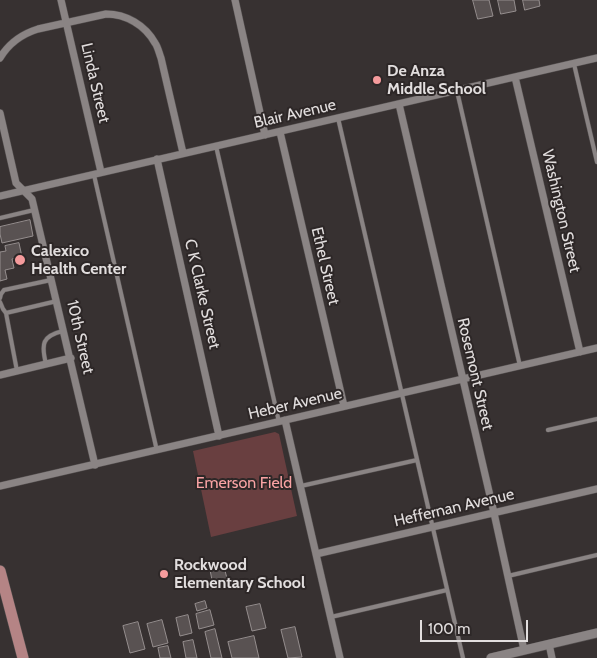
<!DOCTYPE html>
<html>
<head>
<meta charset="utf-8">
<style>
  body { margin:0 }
  #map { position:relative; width:597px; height:658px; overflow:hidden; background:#373131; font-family:Cabin,sans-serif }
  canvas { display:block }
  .scale { position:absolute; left:420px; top:620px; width:108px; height:22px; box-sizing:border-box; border:2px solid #e2dede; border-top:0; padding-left:6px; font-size:15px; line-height:18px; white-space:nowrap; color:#e2dede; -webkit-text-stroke:4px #2d2727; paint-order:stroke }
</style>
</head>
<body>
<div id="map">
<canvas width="597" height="658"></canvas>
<div class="scale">100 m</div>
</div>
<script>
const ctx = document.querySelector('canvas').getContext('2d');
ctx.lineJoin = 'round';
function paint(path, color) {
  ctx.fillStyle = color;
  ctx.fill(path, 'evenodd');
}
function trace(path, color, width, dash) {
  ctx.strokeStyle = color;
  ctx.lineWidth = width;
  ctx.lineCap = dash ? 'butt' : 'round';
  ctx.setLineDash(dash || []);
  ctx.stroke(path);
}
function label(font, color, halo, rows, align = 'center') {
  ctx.font = font + ' Cabin,sans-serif';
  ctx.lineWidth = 4;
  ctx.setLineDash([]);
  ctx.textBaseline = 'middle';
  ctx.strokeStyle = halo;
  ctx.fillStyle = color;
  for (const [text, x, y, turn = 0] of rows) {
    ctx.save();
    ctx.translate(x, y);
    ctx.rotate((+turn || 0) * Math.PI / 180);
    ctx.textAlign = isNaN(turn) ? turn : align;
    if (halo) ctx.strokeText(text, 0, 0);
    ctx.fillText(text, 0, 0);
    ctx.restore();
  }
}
const green = new Path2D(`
  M275 432 279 434 297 516 211 537 193 451Z`);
const building = new Path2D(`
  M473 0H489L493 16 478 19Z
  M498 0H514L516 11 501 14Z
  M523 0H539L540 6 525 10Z
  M30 220 33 236 2 243 0 234V227Z
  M19 243 22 257 12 259 14 268 5 270 7 279 0 281V252L6 251 5 246Z
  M224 567 228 582 213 585 210 570Z
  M205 601 207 608 197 611 195 604Z
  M260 604 266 628 252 631 246 607Z
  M210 610 214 625 199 629 196 614Z
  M188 615 192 633 180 636 176 618Z
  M162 620 168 643 153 647 147 624Z
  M138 622 145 649 130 653 123 626Z
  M295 627 302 657 288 658 281 630Z
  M215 629 222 658H211L205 632Z
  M254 636 259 658H232L228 642Z
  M193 640 197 658H186L183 642Z
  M168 646 171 658H160L158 648Z`);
const service = new Path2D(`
  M574 64 597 162
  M457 91 520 366
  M338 118 463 658
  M216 146 279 422
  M94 175 157 451
  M0 218 34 210
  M0 298 1 294 4 290 51 280
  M0 302 3 309 6 313
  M46 364C41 344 42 336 63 331
  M17 371 6 313 57 301
  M548 430 597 419
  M301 486 417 460
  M508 576 597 555
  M331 617 447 590`);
const minor = new Path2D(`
  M61 0 101 172
  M235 0 265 135
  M0 58C9 43 22 34 38 29L106 14C126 14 145 25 155 43 158 47 159 53 161 58L183 153
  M515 77 580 352
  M399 104 494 513 524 650
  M0 113 16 183 32 199 95 465
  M280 132 344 406
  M157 159 219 436
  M0 196 597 58
  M0 375 71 358
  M285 420 340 658
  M0 486 597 348
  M316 554 597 489
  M549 644 552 658`);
const tertiary = new Path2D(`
  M491 658 597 633`);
const primary = new Path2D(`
  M0 571 23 658`);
const markers = [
  [377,80,5,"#f59b9c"],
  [20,260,6,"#f59b9c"],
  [164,574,5,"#f59b9c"]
];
const poiNames = [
  ["De Anza",387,71],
  ["Middle School",387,89],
  ["Calexico",31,251],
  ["Health Center",31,269],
  ["Rockwood",174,565],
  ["Elementary School",174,583]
];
const streetNames = [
  ["Linda Street",95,83,77],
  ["Blair Avenue",295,114,-13],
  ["Washington Street",561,211,77],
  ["Ethel Street",325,266,77],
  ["C K Clarke Street",202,294,77],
  ["10th Street",80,337,77],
  ["Rosemont Street",475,374,77],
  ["Heber Avenue",295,404,-13],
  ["Heffernan Avenue",454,508,-13]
];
const parkNames = [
  ["Emerson Field",244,483]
];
paint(green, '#693f40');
paint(building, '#595252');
trace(building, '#958e8e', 1);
trace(service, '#555050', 5);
trace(minor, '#555050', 8);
trace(tertiary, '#555050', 10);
trace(primary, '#555050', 12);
trace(service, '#8a8484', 4);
trace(minor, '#8a8484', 7);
trace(tertiary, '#8a8484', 9);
trace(primary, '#b58485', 11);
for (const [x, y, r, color] of markers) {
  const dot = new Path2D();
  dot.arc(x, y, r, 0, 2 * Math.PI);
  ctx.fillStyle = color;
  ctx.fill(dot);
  trace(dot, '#2d2727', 2);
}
label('bold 16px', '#e2dede', '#2d2727', poiNames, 'left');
label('16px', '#e2dede', '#2d2727', streetNames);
label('16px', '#faa3a4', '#2d2727', parkNames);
</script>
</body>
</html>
